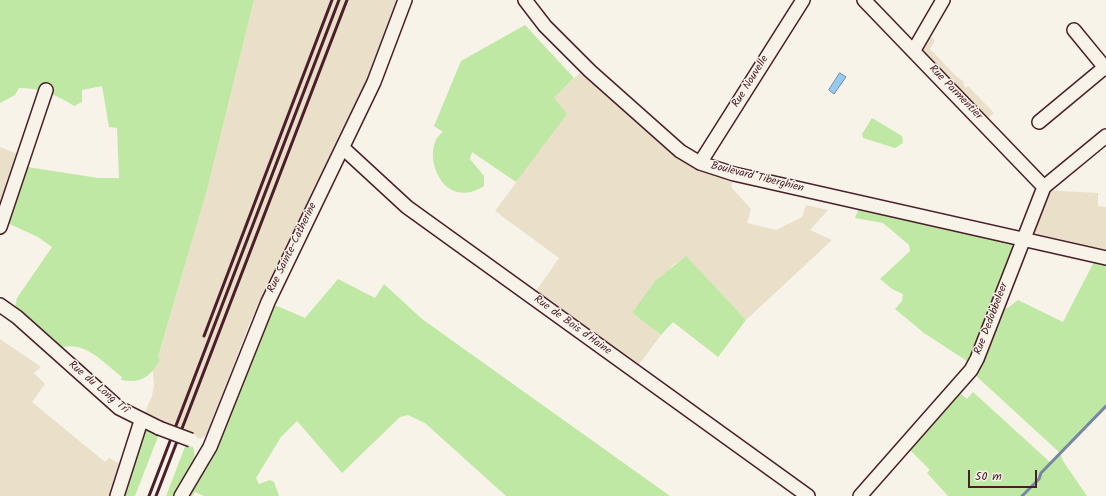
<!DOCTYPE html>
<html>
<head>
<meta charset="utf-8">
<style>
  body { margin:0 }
  #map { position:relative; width:1106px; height:496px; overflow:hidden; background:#f7f3e8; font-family:Kalam,sans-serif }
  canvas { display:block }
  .scale { position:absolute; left:968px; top:470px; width:69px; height:18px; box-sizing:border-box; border:2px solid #4a1f2b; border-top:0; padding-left:5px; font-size:12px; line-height:14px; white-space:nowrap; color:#4a1f2b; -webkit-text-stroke:3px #f7f3e8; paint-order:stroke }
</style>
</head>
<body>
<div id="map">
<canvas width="1106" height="496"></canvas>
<div class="scale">50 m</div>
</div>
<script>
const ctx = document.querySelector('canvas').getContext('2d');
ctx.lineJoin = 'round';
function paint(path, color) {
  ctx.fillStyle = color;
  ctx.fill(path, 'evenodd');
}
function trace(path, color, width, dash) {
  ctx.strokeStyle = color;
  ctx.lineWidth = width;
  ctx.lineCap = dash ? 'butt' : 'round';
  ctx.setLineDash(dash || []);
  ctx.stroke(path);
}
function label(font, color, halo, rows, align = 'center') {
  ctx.font = font + ' Kalam,sans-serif';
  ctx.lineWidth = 3;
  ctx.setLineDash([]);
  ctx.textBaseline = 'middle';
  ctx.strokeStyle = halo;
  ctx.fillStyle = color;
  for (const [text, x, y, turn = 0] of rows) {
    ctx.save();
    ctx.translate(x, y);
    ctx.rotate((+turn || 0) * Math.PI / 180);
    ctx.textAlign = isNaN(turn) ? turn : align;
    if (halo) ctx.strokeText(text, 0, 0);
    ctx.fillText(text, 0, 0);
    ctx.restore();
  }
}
const built = new Path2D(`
  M254 0H399L368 82 250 322 210 427 207 435 200 439 143 417 152 396 154 385 153 371 160 360 158 358 207 190Z
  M923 33 935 40 930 49 956 76 964 82 963 84 966 88 968 86 994 113 983 123 914 50Z
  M586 67 677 148 734 174 731 187 751 209 747 223 776 230 802 217 806 205 828 210 810 230 832 240 746 320 686 257 673 265 632 313 661 335 634 371 532 297 559 258 495 211 518 180 554 98Z
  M0 147 20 155 0 212Z
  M1043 190 1098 193V206L1106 207V258L1025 240Z
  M0 339 41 367 34 373 45 384 32 402 105 462 109 458 122 465 114 496H0Z`);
const green = new Path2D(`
  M0 0H254L207 190 158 357 160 360C150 377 141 384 121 380L122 377C100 360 83 337 54 350L15 308 17 298 52 247 38 237 3 221 21 166 98 178H119L117 128 109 127 102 86 82 90V102L74 106C57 95 40 88 19 88L15 95 0 103Z
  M525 25 574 78 554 98 567 114 516 182 472 152 470 159 484 176V186C440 214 419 147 443 132L434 126 461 61Z
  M872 118 902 136 903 143 895 148 863 138 862 134Z
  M861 202 1025 240 996 312 1009 307 1018 300 1063 322 1097 256 1106 258V406L1060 453 1063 461 1087 496H948L927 473 930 470 905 445 954 388 967 399 973 392 1051 463 1060 453 974 374 973 365 924 333 895 309 902 301 903 294 892 289 880 279 910 251 909 245 883 223 855 218Z
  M686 256 746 320 718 357 673 322 661 335 632 313 655 281Z
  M338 279 375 298 384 284 422 319 670 496H506L425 423 408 415 400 417 342 473 297 421 281 437 256 478 259 484 270 480 274 482 279 496H204L195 492 192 496H166L186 444H191C199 455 191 471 188 483L268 302 305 318Z
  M141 421 159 434 135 496H117Z`);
const water = new Path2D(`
  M840 73 846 77 834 94 829 90Z`);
const stream = new Path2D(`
  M1022 496 1039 479 1041 473 1106 406`);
const minor = new Path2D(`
  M525 0 545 26 590 71 680 151 700 163 734 174 1106 258
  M864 0 1044 187
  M1074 30 1106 69
  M914 50 943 0
  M1039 122 1104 68
  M343 148 407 207 808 496
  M700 163 803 0
  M0 227 46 90
  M0 305 17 317 119 408 159 428
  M117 496 141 421
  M181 496 210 447 268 302 374 82 405 0
  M860 496 971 370 977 359 1044 187 1106 136`);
const rail = new Path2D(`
  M204 336 332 0
  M149 496 339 0
  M156 496 347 0`);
const minorBridge = new Path2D(`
  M159 428 191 440`);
const streetNames = [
  ["Rue Nouvelle",751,82,-58],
  ["Rue Parmentier",955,93,46],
  ["Boulevard Tiberghien",757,178,14],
  ["Rue Sainte-Catherine",293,248,-64],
  ["Rue Dedobbeleer",992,319,-69],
  ["Rue de Bois d'Haine",572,326,36],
  ["Rue du Long Trî",98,388,40]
];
paint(built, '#eadfc9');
paint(green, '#bfe8a4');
paint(water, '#94cbf3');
trace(water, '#7686a3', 1);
trace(stream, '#7686a3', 3);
trace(minor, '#4a1f2b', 16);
trace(minor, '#f7f3e8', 13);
trace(rail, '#4a1f2b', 3);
trace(minorBridge, '#4a1f2b', 16, []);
trace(minorBridge, '#f7f3e8', 13);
label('11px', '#4a1f2b', '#f7f3e8', streetNames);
</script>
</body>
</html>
